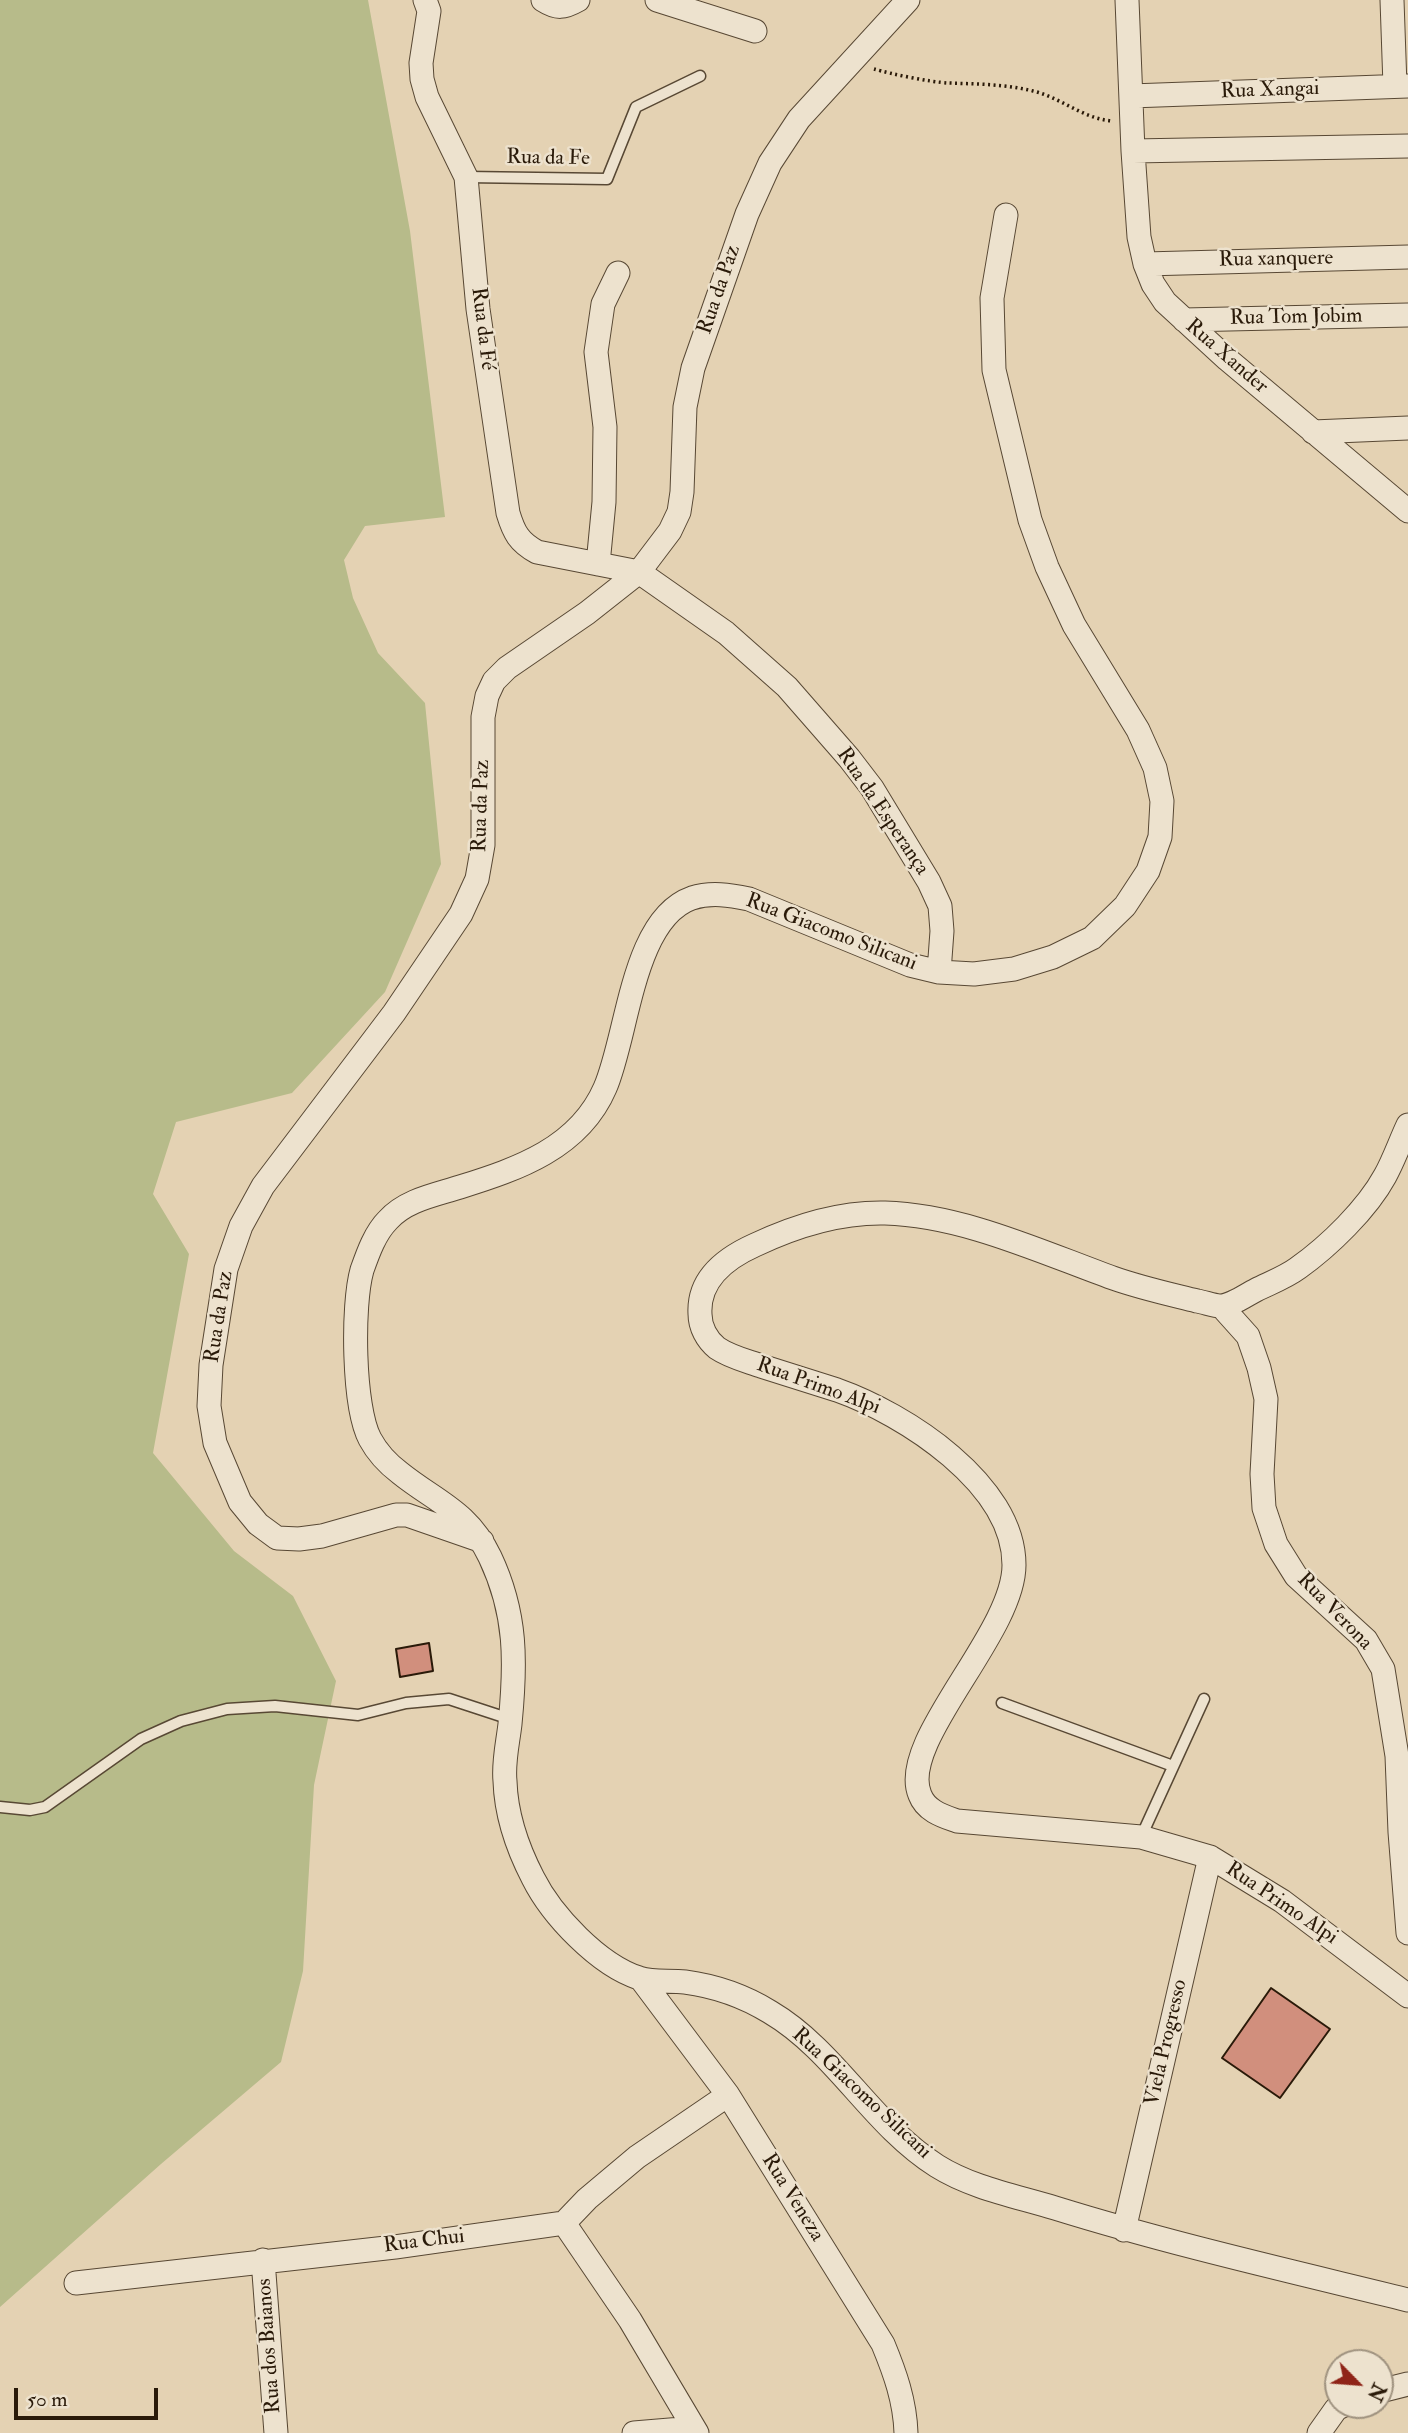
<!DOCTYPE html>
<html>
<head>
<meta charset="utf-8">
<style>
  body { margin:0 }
  #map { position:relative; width:1408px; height:2433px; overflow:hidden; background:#e4d2b3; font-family:"IM FELL Double Pica",serif }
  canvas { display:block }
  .north { position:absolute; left:1324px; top:2349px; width:70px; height:70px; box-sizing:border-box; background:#ede2ce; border:2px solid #9f927f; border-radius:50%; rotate:115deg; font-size:19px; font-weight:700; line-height:28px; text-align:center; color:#2a1a09 }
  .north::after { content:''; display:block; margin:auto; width:24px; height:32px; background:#8f2418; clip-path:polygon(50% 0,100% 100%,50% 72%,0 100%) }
  .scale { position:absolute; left:14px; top:2388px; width:144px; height:32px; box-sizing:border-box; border:4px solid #2a1a09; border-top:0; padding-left:9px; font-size:21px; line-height:24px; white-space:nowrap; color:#2a1a09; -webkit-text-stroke:5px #ede2ce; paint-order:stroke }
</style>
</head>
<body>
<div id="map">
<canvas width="1408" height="2433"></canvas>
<div class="north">N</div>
<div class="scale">50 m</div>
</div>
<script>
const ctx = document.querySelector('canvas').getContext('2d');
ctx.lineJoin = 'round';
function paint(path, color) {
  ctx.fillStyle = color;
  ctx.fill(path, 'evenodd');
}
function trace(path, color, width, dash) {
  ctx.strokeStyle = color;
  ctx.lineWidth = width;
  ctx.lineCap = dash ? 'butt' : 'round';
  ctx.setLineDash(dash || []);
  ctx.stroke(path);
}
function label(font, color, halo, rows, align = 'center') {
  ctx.font = font + ' "IM FELL Double Pica",serif';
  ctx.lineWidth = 5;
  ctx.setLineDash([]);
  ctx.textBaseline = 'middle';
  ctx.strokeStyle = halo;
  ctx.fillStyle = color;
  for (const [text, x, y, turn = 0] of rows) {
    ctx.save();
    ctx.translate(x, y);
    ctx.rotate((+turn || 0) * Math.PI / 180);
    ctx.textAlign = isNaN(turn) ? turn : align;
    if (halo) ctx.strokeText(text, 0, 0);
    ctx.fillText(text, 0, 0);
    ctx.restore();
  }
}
const green = new Path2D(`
  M0 0H368L410 231 445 517 365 526 344 560 353 598 378 653 425 703 441 864 385 992 292 1093 176 1122 153 1194 189 1254 153 1453 234 1551 293 1596 336 1681 314 1785 303 1971 281 2062 161 2164 0 2307Z`);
const building = new Path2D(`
  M429 1643 433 1671 400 1677 396 1649Z
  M1271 1988 1330 2029 1280 2098 1222 2058Z`);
const path = new Path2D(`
  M874 69C891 74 930 82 948 83 976 84 1005 84 1033 91 1062 98 1083 119 1113 121`);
const lane = new Path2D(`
  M466 177 607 179 636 107 700 76
  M1002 1703 1173 1766
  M0 1807 30 1810 45 1807 141 1739 181 1721 227 1709 275 1706 358 1715 406 1703 449 1699 510 1719
  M1141 1837 1204 1699`);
const street = new Path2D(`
  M425 0 429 11 421 63 422 79 427 97 466 177 478 309 508 513C514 533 519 542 537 552L639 572 726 633 787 687 849 758 872 788 929 882 940 906 942 931 939 972
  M543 0C557 9 564 8 578 0
  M657 0 755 31
  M1127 0 1133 151 1139 237 1145 264 1153 284 1165 302 1227 359 1408 511
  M1392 0 1395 86
  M1131 96 1408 86
  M1133 151 1408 146
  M1006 215 992 298 994 370 1030 520 1047 567 1074 625 1138 730 1155 768 1162 801 1160 837 1148 871 1125 906 1092 938 1053 957 1014 969 974 974 939 972 910 965 749 899C730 895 711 892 692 898 632 919 628 1036 605 1088 579 1148 518 1169 460 1187 435 1195 406 1200 388 1220 375 1233 368 1253 362 1270 352 1305 353 1407 370 1439 377 1452 388 1464 400 1473 436 1502 468 1511 490 1557 517 1614 516 1663 510 1724 508 1742 503 1762 505 1781 506 1814 518 1849 533 1878 552 1916 599 1965 639 1978 653 1983 670 1980 685 1982 715 1986 744 1996 770 2012 836 2051 872 2125 937 2166 972 2188 1016 2196 1055 2208 1171 2244 1290 2271 1408 2300
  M1145 264 1408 257
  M1184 320 1408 315
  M1313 432 1408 428
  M598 564 604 502 605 427 596 352 603 304 618 273
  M1408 1125C1400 1142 1394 1160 1385 1176 1367 1209 1329 1246 1298 1268 1286 1277 1270 1283 1256 1290 1246 1295 1231 1306 1220 1306 1214 1306 1204 1302 1197 1301 1169 1294 1141 1288 1113 1278 1041 1252 962 1215 885 1213 840 1212 795 1226 755 1245 726 1258 698 1279 700 1314 700 1327 707 1340 717 1348 730 1357 747 1361 761 1366 786 1374 812 1382 837 1390 905 1414 1014 1484 1014 1565 1014 1634 897 1742 920 1795 926 1811 943 1816 957 1821L1141 1837 1210 1857 1282 1901 1408 1996
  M1222 1307 1248 1336 1259 1368 1266 1399 1262 1474 1264 1508 1276 1544 1296 1576 1366 1640 1383 1669 1397 1756 1400 1832 1408 1933
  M482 1541 407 1515H396L322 1536 299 1539 277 1538 258 1524 240 1502 215 1443 209 1406 211 1365 226 1269 241 1226 263 1186 394 1013 461 914 477 879 483 845V717L487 696 494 681 507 668 587 613 639 572 670 531 679 512 682 492 685 407 693 368 747 214 770 163 799 119 908 0
  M641 1979 728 2095 883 2344C895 2373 905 2401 906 2433
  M564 2223 630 2320 697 2433
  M1124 2230 1210 1857
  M263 2260 276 2433
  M76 2283 395 2247 564 2223 587 2199 637 2157 728 2095
  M1380 2391 1408 2384
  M634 2433 694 2428
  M1319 2433 1336 2409 1344 2405`);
const streetNames = [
  ["Rua Xangai",1270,91,-2],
  ["Rua da Fe",548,159,1],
  ["Rua xanquere",1276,260,-1],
  ["Rua da Paz",720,290,-71],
  ["Rua Tom Jobim",1296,318,-1],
  ["Rua da Fé",482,329,83],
  ["Rua Xander",1226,357,41],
  ["Rua da Paz",482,806,-88],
  ["Rua da Esperança",882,812,56],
  ["Rua Giacomo Silicani",831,933,21],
  ["Rua da Paz",220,1317,-81],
  ["Rua Primo Alpi",818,1387,20],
  ["Rua Verona",1334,1612,46],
  ["Rua Primo Alpi",1281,1904,34],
  ["Viela Progresso",1167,2043,-77],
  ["Rua Giacomo Silicani",861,2094,43],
  ["Rua Veneza",792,2198,58],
  ["Rua Chui",424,2242,-7],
  ["Rua dos Baianos",270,2346,-94]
];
paint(green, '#b7bb8a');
paint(building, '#d18f7d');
trace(building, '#2a1a09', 2);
trace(lane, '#584834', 13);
trace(street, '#584834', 25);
trace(path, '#2a1a09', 3.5, [2, 3.5]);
trace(lane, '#ede2ce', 10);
trace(street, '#ede2ce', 23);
label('21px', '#2a1a09', '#ede2ce', streetNames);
</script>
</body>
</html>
